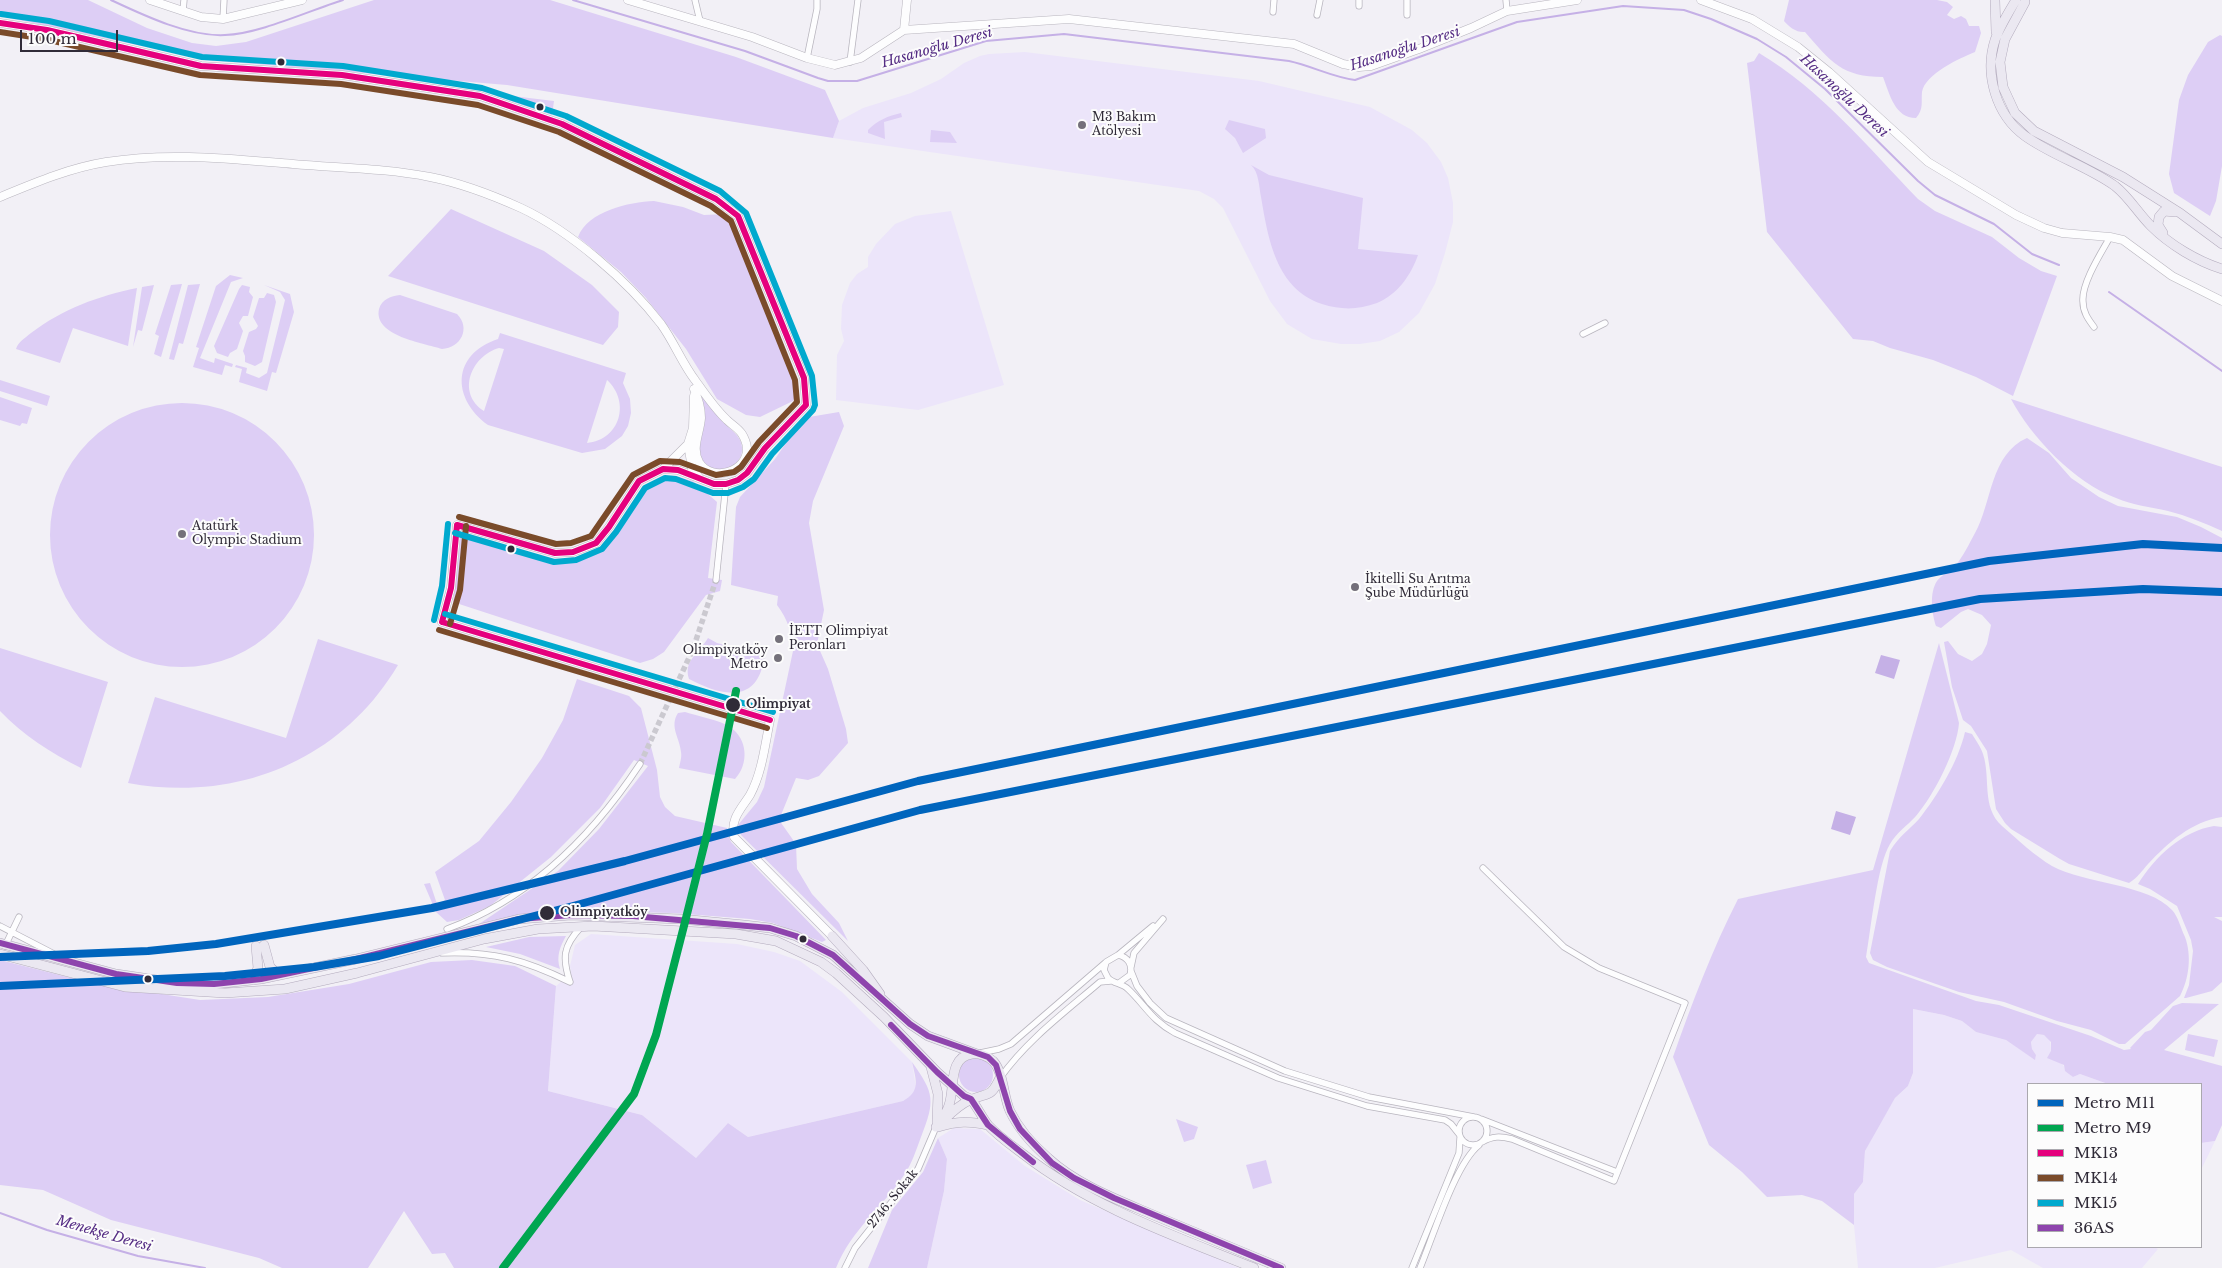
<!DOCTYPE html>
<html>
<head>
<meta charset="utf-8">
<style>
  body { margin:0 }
  #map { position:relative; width:2222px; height:1268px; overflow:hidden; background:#f2f0f6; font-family:"Libre Baskerville",serif }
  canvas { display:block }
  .legend { position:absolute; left:2027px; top:1083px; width:175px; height:165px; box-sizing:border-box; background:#fcfcfc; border:1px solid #aaa8ae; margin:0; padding:6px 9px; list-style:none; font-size:15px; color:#302b38 }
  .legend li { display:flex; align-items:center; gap:10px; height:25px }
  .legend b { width:25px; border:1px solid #aaa8ae }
  .scale { position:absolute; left:20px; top:30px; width:98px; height:22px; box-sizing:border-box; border:2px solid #302b38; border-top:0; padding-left:6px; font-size:15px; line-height:18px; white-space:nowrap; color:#302b38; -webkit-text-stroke:4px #fcfcfc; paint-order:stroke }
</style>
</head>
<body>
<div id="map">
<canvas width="2222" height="1268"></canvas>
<ul class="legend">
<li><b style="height:6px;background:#0065bd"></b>Metro M11</li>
<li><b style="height:6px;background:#00a651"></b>Metro M9</li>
<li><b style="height:6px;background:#e5007d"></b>MK13</li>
<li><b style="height:6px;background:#7a4b2a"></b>MK14</li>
<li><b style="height:6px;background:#00a9ce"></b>MK15</li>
<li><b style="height:6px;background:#8e44ad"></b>36AS</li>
</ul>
<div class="scale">100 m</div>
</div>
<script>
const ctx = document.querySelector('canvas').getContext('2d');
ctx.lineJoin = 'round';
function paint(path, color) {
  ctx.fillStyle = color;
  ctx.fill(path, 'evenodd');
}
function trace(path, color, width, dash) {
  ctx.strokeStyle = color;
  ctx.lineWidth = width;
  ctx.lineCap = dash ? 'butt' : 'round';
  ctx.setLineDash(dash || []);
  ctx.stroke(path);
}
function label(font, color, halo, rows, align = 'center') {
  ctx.font = font + ' "Libre Baskerville",serif';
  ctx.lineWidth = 4;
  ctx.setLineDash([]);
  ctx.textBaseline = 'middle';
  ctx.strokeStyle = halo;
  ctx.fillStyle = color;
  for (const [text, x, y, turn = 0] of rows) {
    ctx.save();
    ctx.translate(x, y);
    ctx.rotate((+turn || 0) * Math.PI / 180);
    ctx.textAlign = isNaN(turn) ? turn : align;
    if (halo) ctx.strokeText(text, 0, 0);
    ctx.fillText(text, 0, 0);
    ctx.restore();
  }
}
const built = new Path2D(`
  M1025 52 1259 81 1370 107 1412 130 1427 143 1441 162 1448 178 1453 203V222L1445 253 1435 284 1419 313 1399 332 1380 341 1360 344H1341L1312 339 1287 324 1270 301 1223 208 1214 199 1199 191 833 138 839 121 863 108 911 93 941 79 964 63 980 56 989 54Z
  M951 211 1004 385 918 410 836 400 837 355 844 341 841 329 842 305 850 283 857 274 868 267V257L876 244 895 224 915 216Z
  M591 934 737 944 774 952 800 961 842 992 912 1062 916 1088 913 1095 903 1101 748 1137 728 1123 696 1158 642 1115 548 1091 556 986 571 974 570 966 575 945Z
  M1913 1009 1944 1015 1962 1021 1976 1032 2006 1040 2035 1059 2036 1055 2032 1049 2031 1042 2037 1034 2044 1035 2050 1039 2051 1051 2073 1077 2080 1074 2108 1084H2028V1247H2154L2158 1249 2142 1268H2043L2011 1250 1935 1268H1858L1854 1225V1194L1863 1182 1865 1151 1874 1133 1895 1098 1908 1086 1913 1073Z
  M954 1128 980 1129 1025 1166 1080 1200 1239 1268H927L944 1191 947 1159 938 1138Z
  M2215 1141 2201 1170V1143Z`);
const green = new Path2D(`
  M0 0H88L147 28 192 43 216 46 246 42 374 0H550L736 57 825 90 839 121 833 138 507 85 208 60 0 16Z
  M1789 0H1937L1947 2 1953 7 1947 15 1954 19 1961 16 1966 19 1969 26H1979L1981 33 1975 52C1960 58 1925 74 1922 92 1921 102 1924 109 1916 118 1895 118 1890 95 1883 77 1842 77 1831 62 1805 32 1797 33 1789 27 1784 21Z
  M2220 35 2222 36V166L2216 201 2210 216 2174 193 2169 174 2179 100 2188 75 2208 42Z
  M1759 53C1821 90 1868 147 1918 199L1935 211 1992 237 2019 258 2041 271 2057 276 2013 396 1976 377 1933 360 1890 348 1873 341 1853 339 1767 232 1747 63 1754 61Z
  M496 94 554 101 552 115 496 96Z
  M901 113 902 117 884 122 885 139 868 133V130C878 120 888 116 901 113Z
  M1229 120 1265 129 1266 138 1243 153 1235 138 1225 129Z
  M931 130 950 132 957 143 930 142Z
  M1251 165 1269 175 1363 198 1358 249 1418 255C1411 275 1398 294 1377 303 1358 310 1341 310 1322 304 1276 289 1268 238 1261 197 1259 187 1259 172 1251 165Z
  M654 201 683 207 704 215 726 214 793 374 796 393 793 401 760 417 746 415 717 399 686 349 646 298 621 272 578 237C588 211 629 202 654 201Z
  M451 209 544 251 592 285 619 312 618 327 603 345 388 276Z
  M230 275 243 278 231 282 200 358 214 363 215 358 233 364 232 367 225 365 222 375 193 367 199 348 196 347 216 286Z
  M182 284 161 357 154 354 159 336 155 334 171 285Z
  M200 284 183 344 179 343 174 360 169 359 188 285Z
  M154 285 142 331 138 330 133 347 142 287Z
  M242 285 250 287 249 292 253 297 248 316H243L239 323 243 331 237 349 230 353 228 357 217 353 214 346 239 289Z
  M264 285 290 294 294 312 276 373 272 372 267 391 239 382 242 369 235 367 236 365 247 368 246 373 259 378 267 373 285 300 280 292Z
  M137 288 128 346 73 328 60 363 16 349C18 342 25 338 31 333 63 309 98 296 137 288Z
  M267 293 274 295 276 302 262 362 255 366 245 362V356L243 351 249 332 256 329 258 326 253 317 259 298H264Z
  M400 295 457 314C471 328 461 348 442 349 424 343 373 336 379 309 382 299 391 296 400 295Z
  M500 333 626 373 623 383 630 399 631 413 628 426 622 436 605 449 582 453 488 425C451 398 452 354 498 339ZM499 348 504 349 484 411C456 393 471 356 499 348ZM607 380C631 402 620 440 587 443Z
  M0 380 50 396 47 406 0 391Z
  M699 388C706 399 713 411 721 420 727 427 736 432 740 440 752 466 710 483 700 457 696 446 703 433 704 422 705 411 703 399 699 388Z
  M0 397 32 408 27 424 22 423 20 426 0 420Z
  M2011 399 2222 467V531C2205 523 2187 516 2168 511 2150 507 2133 505 2116 498 2075 483 2031 437 2011 399Z
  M50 535a132 132 0 1 1 264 0a132 132 0 1 1-264 0Z
  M839 412 844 426 813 501 809 523 824 610 817 644 828 669 846 729 848 743 819 776 808 780 796 778 779 820 796 844 797 869 812 894 839 923 848 941 741 835 738 825 757 802 764 787 793 651C792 632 788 620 777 605L778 596 731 585 736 507 740 497 775 459 793 433 809 417Z
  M2027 438 2049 453 2071 478 2099 497 2118 506 2177 517 2201 527 2222 538V817C2191 822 2169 842 2148 864 2142 871 2137 878 2129 883L2069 864 2060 859 2011 829 2005 823 1996 809 1987 751 1971 726 1963 720 1952 687 1944 642 1948 641 1958 654 1972 661 1982 654 1987 644 1991 625 1982 615 1968 609 1961 612 1941 628 1936 626C1932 614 1929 593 1937 581 1941 575 1950 572 1955 566 1963 557 1969 544 1975 533 1992 503 1990 454 2027 438Z
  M674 476 693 481 717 502 708 578 722 580 720 591 706 595 664 652 653 659 640 663 453 602 461 532 554 560 577 558 598 550 615 534 647 484 664 477Z
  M708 638 717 643 757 653 761 645C766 653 765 662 761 671 749 705 714 692 689 679 683 661 699 653 708 638Z
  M318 639 398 665C341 761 236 803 128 783L155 697 286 738Z
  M1939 643 1959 723C1957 750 1934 795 1916 816 1907 826 1897 832 1890 844 1877 865 1871 929 1866 957L1869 963 1976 1001 1999 1005 2091 1036 2124 1050 2131 1049 2130 1048 2145 1032 2151 1030 2173 1006 2182 1003 2219 1004 2164 1050 2222 1066V1125L2215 1141 2201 1143V1084H2108L2080 1074 2073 1077 2065 1071 2064 1065 2047 1058 2051 1051V1042L2044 1035 2037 1034 2031 1042 2032 1049 2036 1055 2035 1060 2006 1040 1976 1032 1962 1021 1944 1015 1913 1009V1073L1908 1086 1895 1098 1865 1151 1863 1182 1854 1194V1225L1822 1201 1802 1195 1767 1197 1742 1172 1709 1145 1673 1057C1692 1003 1712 950 1738 899L1873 870Z
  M0 648 108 682 81 768C51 753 23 735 0 711Z
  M577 679 629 696 641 708 657 770 660 797 665 807 675 816 727 828V833L731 842 826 940 822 942 773 923 750 919 672 913 587 911 529 914 479 924 558 871 599 829 648 766 634 760 600 808 551 857 490 906 459 920 447 922 436 912 424 884 430 883 437 904 445 900 435 872 479 841 511 802 542 758 563 720Z
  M685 712C697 716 720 720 730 727 748 739 749 764 735 779L679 768C680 763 682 757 681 752 680 738 669 727 678 713Z
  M1965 732 1972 734C1976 741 1981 747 1983 754 1991 778 1981 807 2002 826 2017 839 2035 856 2052 866 2085 884 2149 884 2172 910 2178 916 2181 929 2185 937 2192 956 2189 979 2180 996L2125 1044H2119L2091 1030 2057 1021 2004 1002 1959 992 1887 967 1873 960 1870 953 1890 851C1900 835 1908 831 1919 819 1938 795 1958 762 1965 732Z
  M2214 826 2222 827V917H2214L2222 921V982L2212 991 2186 998H2184L2189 985 2193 951 2191 940 2177 906 2150 889 2138 884C2155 857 2182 831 2214 826Z
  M566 936C560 947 556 956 560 969L520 954 486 947 529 937Z
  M0 960 91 983 200 1000 268 997 349 984 431 962 472 960 515 966 556 986 548 1091 642 1115 696 1158 728 1123 748 1137 903 1101C921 1091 916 1080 912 1062 935 1094 935 1101 921 1137 916 1150 912 1164 904 1175 881 1209 852 1229 836 1268H454L445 1253 432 1254 404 1211 368 1268H282L259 1258 111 1220 43 1190 0 1185Z
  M2188 1034 2218 1040 2214 1057 2185 1050Z
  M959 1075a17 17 0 1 1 34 0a17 17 0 1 1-34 0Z
  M1176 1119 1198 1127 1194 1139 1184 1142Z
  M938 1138 947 1159 944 1191 927 1268H868L892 1210 923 1172Z
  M1266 1160 1272 1183 1253 1189 1246 1165Z`);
const water = new Path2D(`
  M1881 655 1900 660 1894 679 1875 673Z
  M1836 811 1856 817 1850 835 1831 829Z`);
const stream = new Path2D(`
  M111 0C143 15 189 37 225 35 259 34 308 11 343 0
  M573 0 745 51 818 78 828 81H857L986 41 1064 34 1289 61C1312 66 1332 77 1355 80L1517 22 1623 6 1684 10 1711 19 1757 39 1786 57 1825 89 1918 181 1935 195 1994 224 2032 254 2059 265
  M2109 292 2222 371
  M0 1213 47 1230 138 1256 205 1268`);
const minorTunnel = new Path2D(`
  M640 764 693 649 716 580`);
const minor = new Path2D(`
  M695 0 700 21
  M1407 0V15
  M1506 0 1507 11
  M1359 6V0
  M183 11 184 0
  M1273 12 1274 0
  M1317 15 1320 0
  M223 19 224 0
  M807 58 817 9V0
  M850 62 858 0
  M2094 327C2088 319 2083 312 2083 302 2081 284 2101 253 2110 237
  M1583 334 1605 323
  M716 580 726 484
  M0 926 58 956
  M447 929C530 899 593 835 640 764
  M5 946 19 917
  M442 953C493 951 525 960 570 982
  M1118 955 1153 926
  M1131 967 1134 953 1163 919
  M1131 971 1137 986 1150 1003 1166 1018 1285 1071 1369 1097 1474 1117
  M570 982C562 958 563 946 581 927
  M1119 983 1130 975C1133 965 1128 957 1118 955L1106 962 1104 970 1108 978C1114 984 1122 983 1128 989 1146 1006 1151 1020 1175 1033L1278 1078 1367 1106 1445 1120 1451 1124 1459 1134
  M980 1053 999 1049 1011 1044 1105 963
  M1000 1078C1027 1040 1065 1012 1100 982L1111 981
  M1459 1131a14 14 0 1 1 28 0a14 14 0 1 1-28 0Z
  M1481 1119 1617 1172
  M1482 1142C1493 1136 1500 1136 1512 1139L1614 1181 1685 1003 1599 968 1564 947 1483 868
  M845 1268 855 1248 918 1169 936 1127
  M1412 1268 1459 1153 1460 1138
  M1420 1268C1433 1237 1455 1164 1479 1145`);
const tertiary = new Path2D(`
  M150 0 201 17 223 19 302 0
  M628 0 752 37 807 58 835 65 861 58 904 30 907 0
  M1701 0 1752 19 1798 47 1829 72 1928 162 2016 215 2044 228 2062 233 2110 237 2123 240 2172 276 2222 301
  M0 23 47 30 201 66 342 75 480 96 562 124 716 199 738 216 804 378 806 405 765 448 747 473 738 480 726 484H714L678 470 663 469 639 481 609 527 596 543 573 552 555 553 457 525 451 588 442 622 770 720C765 745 762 773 750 795 741 809 730 819 734 837L832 936
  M904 30 1069 19 1294 44 1343 64 1359 67 1371 66 1419 49 1471 28 1507 11 1577 0
  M0 197C34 183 69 168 106 162 168 152 230 159 293 164 338 168 385 168 430 177 461 183 492 195 521 208 570 231 628 281 661 324 674 342 682 363 695 380 705 394 715 409 727 420 732 425 738 428 742 434 744 437 747 444 747 448 748 472 712 483 699 462 691 448 700 433 701 418 701 407 698 399 694 389
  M694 396 693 428 688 444 692 468 698 476
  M663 469 688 444`);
const primary = new Path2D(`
  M1995 0 1996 32
  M2016 0C2008 13 2000 26 1995 40 1984 74 1996 115 2025 136 2053 156 2087 166 2115 186 2129 197 2138 213 2151 226 2170 245 2197 261 2222 269
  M2025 2 2005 39 2000 62 2003 87 2015 113 2034 131 2123 177 2180 213 2222 244
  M2163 233 2158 225 2159 217 2164 211 2175 212
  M832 936 863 970 880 994
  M0 943 116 974 177 983 214 984 261 979 356 959 519 919 571 915 681 919 744 925 770 928 796 936 833 955 910 1024 928 1036 977 1054
  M264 945 270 967 279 975
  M0 954 125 987 225 993 285 989 357 973 484 939 538 929 593 926 736 934 776 941 821 962 836 973 884 1017 937 1072 964 1096 971 1099
  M253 980 258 968 256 946
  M931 1067 938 1094 937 1122
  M971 1099C977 1107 982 1117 988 1125 998 1136 1011 1145 1023 1154 1091 1207 1175 1236 1254 1268
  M945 1119C952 1112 961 1104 970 1100 988 1092 990 1099 1000 1078
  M936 1127C941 1120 947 1113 949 1105 955 1088 948 1057 972 1054 979 1053 988 1056 993 1061 1004 1073 1003 1096 1010 1111 1019 1130 1033 1145 1048 1158 1076 1184 1116 1199 1151 1214 1194 1232 1238 1250 1281 1268
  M938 1127C957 1121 970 1121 988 1125`);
const bus1 = new Path2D(`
  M0 23 47 30 201 66 342 75 480 96 562 124 716 199 738 216 804 378 806 405 765 448 747 473 738 480 726 484H714L678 470 663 469 639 481 609 527 596 543 573 552 555 553 457 525
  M442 622 770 720
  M442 622 451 588 457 525`);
const bus2 = new Path2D(`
  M0 32 45 39 200 75 341 84 478 105 559 132 711 206 731 221 795 380 797 402 759 442 741 467 734 472 716 475 680 462 660 461 633 475 591 536 571 543 556 544 459 517
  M450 624 460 590 466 526
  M439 630 767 728`);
const bus3 = new Path2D(`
  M1 14 49 21 202 57 343 66 482 88 566 116 720 191 746 213 812 376 815 405 813 410 772 454 754 479 743 487 728 493H713L676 479 665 478 645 488 616 532 602 549 576 560 554 562 455 533
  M445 614 773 712
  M434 620 442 586 448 524`);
const bus4 = new Path2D(`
  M0 943 116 974 177 983 214 984 261 979 356 959 519 919 571 915 633 916 770 928 796 936 833 955 910 1024 928 1036 988 1057 996 1065 1010 1111 1020 1129 1052 1163 1074 1178 1114 1198 1281 1268
  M891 1025 937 1072 964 1096 971 1099 988 1125 1033 1162`);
const metro1 = new Path2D(`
  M0 957 148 951 216 944 432 908 625 861 918 781 1989 561 2143 544 2222 548
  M0 986 225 976 314 967 379 956 573 906 920 810 1980 599 2143 589 2222 592`);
const metro2 = new Path2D(`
  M503 1268 634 1094 656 1035 686 918 707 834 736 691`);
const markers = [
  [281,62,4.5,"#302b38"],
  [540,107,4.5,"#302b38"],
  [1082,125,5,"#74707a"],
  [182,534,5,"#74707a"],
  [511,549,4.5,"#302b38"],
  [1355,587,5,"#74707a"],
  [779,639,5,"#74707a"],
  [778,658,5,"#74707a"],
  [733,705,8,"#302b38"],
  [547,913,8,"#302b38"],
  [803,939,4.5,"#302b38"],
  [148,979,4.5,"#302b38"]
];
const poiNames = [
  ["M3 Bakım",1092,118],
  ["Atölyesi",1092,132],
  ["Atatürk",192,527],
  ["Olympic Stadium",192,541],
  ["İkitelli Su Arıtma",1365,580],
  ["Şube Müdürlüğü",1365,594],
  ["İETT Olimpiyat",789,632],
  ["Peronları",789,646],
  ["Olimpiyatköy",768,651,"right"],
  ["Metro",768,665,"right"]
];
const stopNames = [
  ["Olimpiyat",746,705],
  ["Olimpiyatköy",560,913]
];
const streetNames = [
  ["2746. Sokak",893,1199,-51]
];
const waterNames = [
  ["Hasanoğlu Deresi",937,48,-16],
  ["Hasanoğlu Deresi",1405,49,-18],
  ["Hasanoğlu Deresi",1844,96,43],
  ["Menekşe Deresi",104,1234,16]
];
paint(built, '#ece5fa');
paint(green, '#ddcef5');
paint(water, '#c5b0e6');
trace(stream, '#c5b0e6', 2);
trace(minorTunnel, '#cbc9d0', 5.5, [5.5, 3]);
trace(minor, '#b8b5be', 7);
trace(tertiary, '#b8b5be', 9);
trace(primary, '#b3abbd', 10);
trace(minor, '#fdfdfe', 5.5);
trace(tertiary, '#fdfdfe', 8);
trace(primary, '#ebe8f1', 9);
trace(bus1, '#e5007d', 6);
trace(bus2, '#7a4b2a', 6);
trace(bus3, '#00a9ce', 6);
trace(bus4, '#8e44ad', 6);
trace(metro1, '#0065bd', 8);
trace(metro2, '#00a651', 8);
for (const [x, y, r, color] of markers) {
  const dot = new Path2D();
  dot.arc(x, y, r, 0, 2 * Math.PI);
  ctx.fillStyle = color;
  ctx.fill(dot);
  trace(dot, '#fcfcfc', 2);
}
label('12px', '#302b38', '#fcfcfc', poiNames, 'left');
label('bold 12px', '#302b38', '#fcfcfc', stopNames, 'left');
label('12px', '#302b38', '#fcfcfc', streetNames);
label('italic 14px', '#552d84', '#fcfcfc', waterNames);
</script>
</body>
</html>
